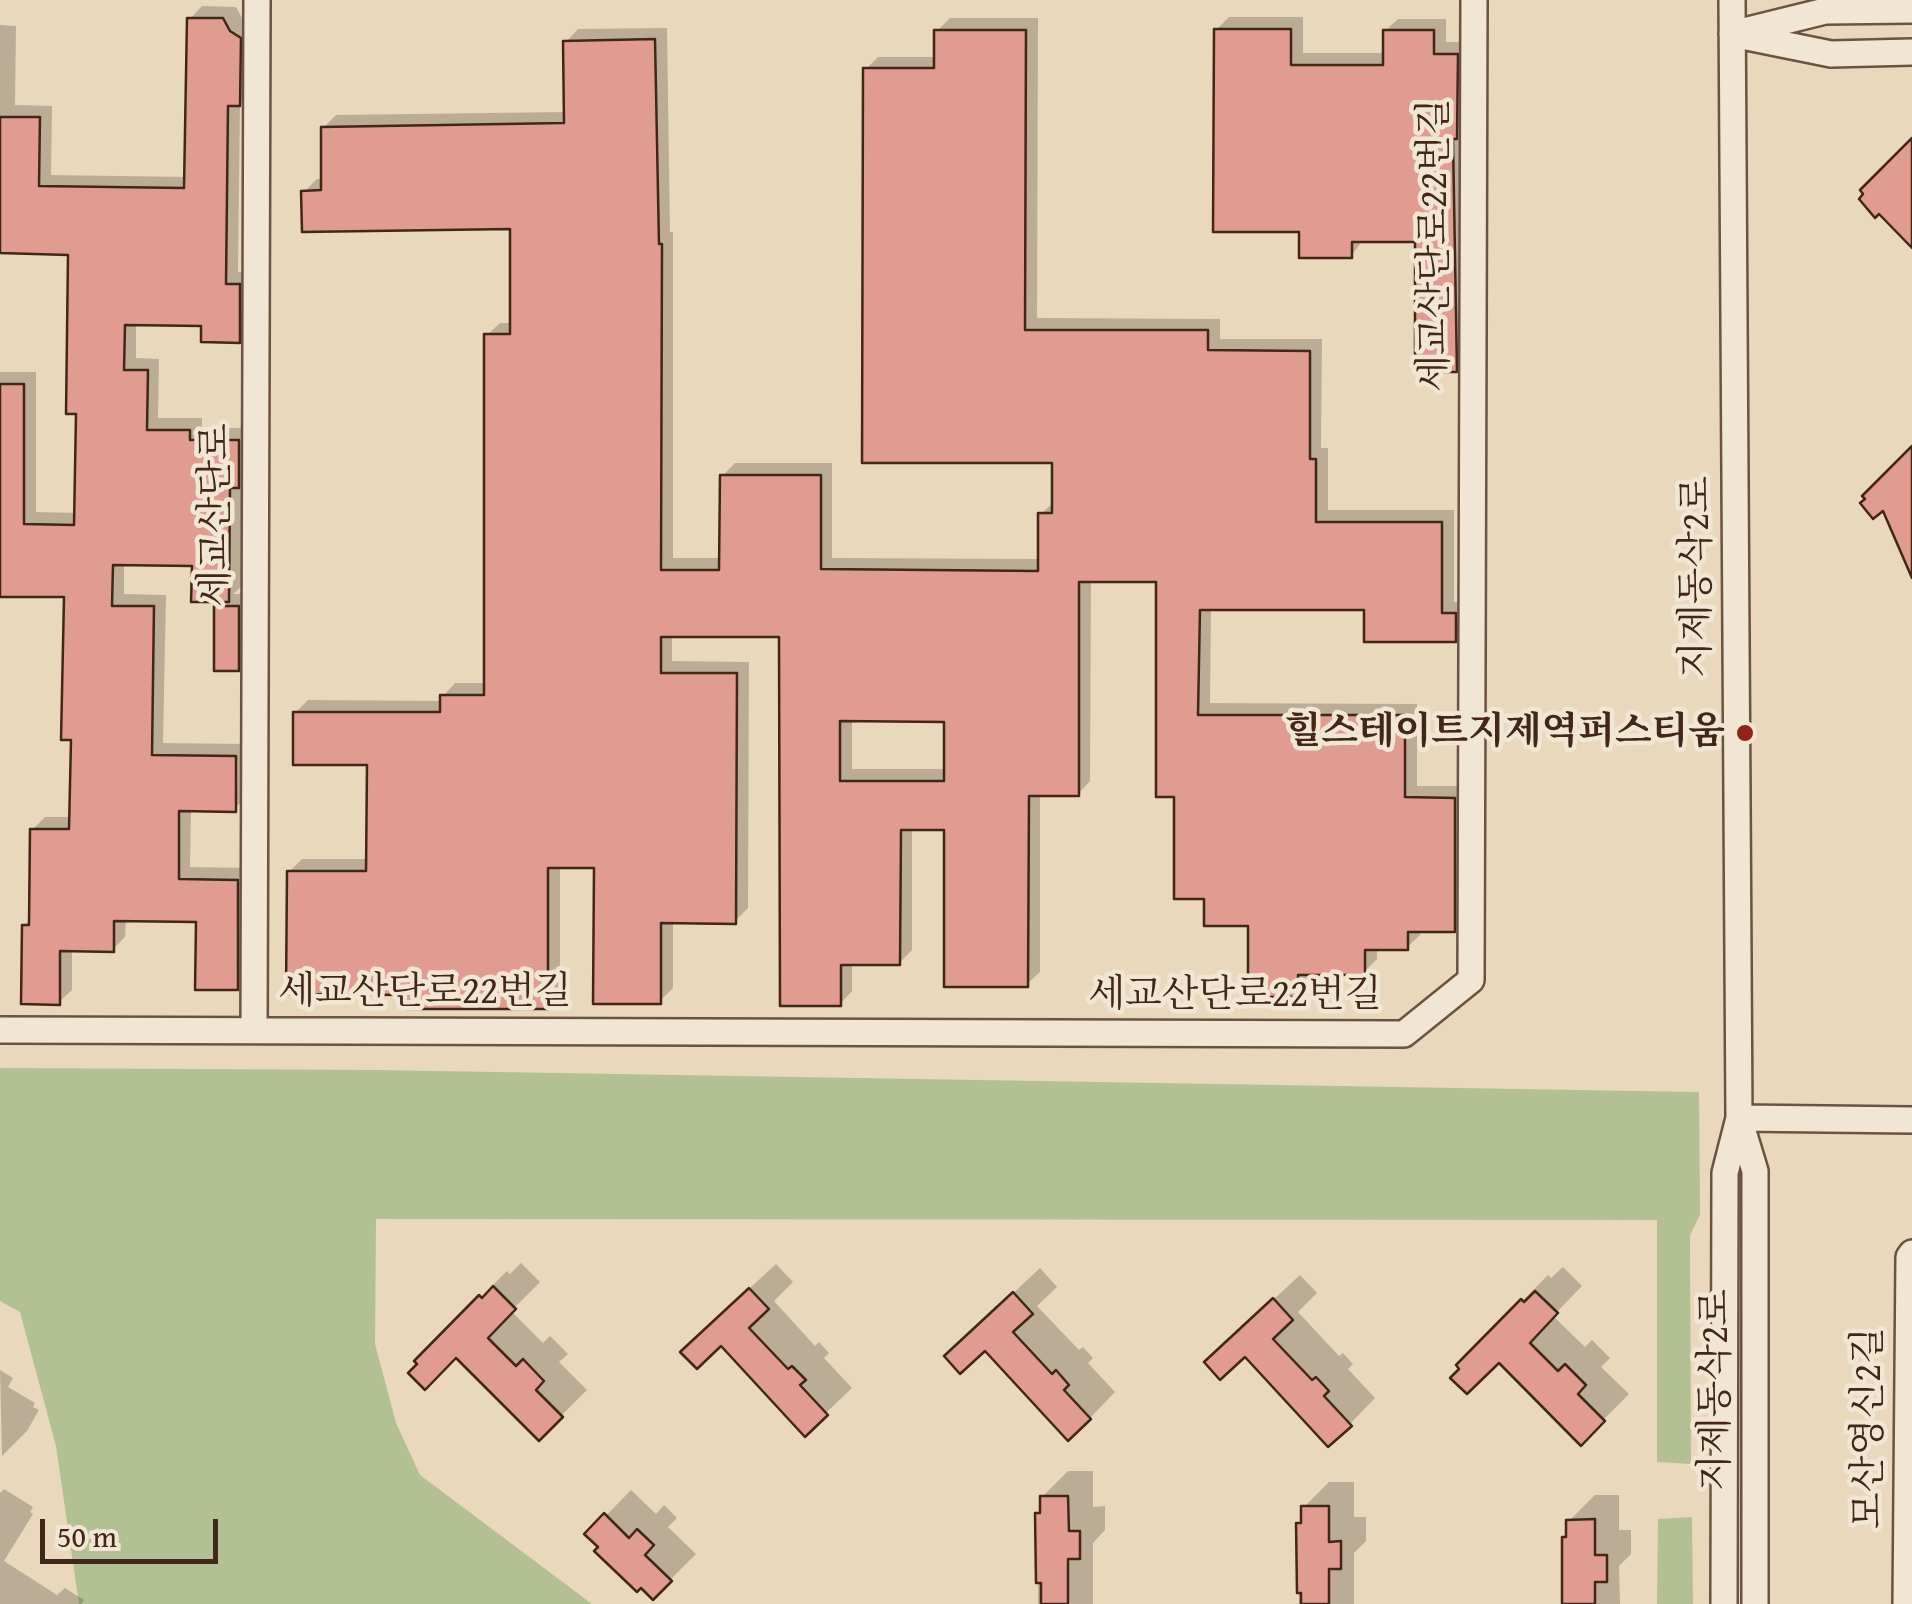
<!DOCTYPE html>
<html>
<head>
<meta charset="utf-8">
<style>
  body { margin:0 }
  #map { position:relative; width:1912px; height:1604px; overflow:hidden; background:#ead8bc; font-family:"Gentium Book Plus",serif }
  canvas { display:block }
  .scale { position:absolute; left:40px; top:1519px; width:178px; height:45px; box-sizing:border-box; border:5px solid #422618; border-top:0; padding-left:12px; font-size:30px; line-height:35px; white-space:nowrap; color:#422618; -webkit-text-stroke:8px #f1e6d3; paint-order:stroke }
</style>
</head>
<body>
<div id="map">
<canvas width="1912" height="1604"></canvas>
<div class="scale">50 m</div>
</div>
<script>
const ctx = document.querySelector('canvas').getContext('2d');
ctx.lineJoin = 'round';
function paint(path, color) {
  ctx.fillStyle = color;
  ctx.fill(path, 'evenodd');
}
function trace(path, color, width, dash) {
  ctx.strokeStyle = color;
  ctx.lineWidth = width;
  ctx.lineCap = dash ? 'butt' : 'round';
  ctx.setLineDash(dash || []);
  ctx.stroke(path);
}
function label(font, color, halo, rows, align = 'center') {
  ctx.font = font + ' "Gentium Book Plus","Noto Serif KR",serif';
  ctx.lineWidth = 9;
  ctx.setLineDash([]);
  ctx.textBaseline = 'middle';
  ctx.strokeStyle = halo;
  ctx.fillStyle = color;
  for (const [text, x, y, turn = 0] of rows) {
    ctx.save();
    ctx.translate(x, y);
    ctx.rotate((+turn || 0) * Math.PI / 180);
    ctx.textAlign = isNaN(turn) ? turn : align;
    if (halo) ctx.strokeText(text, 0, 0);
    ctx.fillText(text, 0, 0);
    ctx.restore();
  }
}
const green = new Path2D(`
  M0 1068 377 1070 1699 1092 1700 1215 1690 1235 1691 1464 1657 1462V1220L376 1219 375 1344 396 1423 420 1475 592 1604H79L56 1446 20 1312 0 1301Z
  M1692 1517 1693 1604H1657L1658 1519Z`);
const shadow = new Path2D(`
  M202 6 236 7 242 18 252 26V91L240 103 238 272H252L251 328 239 340 204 324 136 323V358L159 359 158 418H202V428H251V473L242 482 241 587 233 594H251L250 656 238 668 217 607 224 600 194 564 124 563V594L166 595 163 743 248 744 247 796 234 809H191L190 867 250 868V975L237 988 199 919 126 918 125 937 113 949H72V990L59 1002 24 926 31 919 32 830 45 817H72L73 737 66 595H0V372H36V512L77 513 78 412 71 253 0 251V25L16 26 15 105 52 106 51 175 187 177 190 19Z
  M1229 17H1303V53H1385V31L1398 19H1446V42H1469L1468 357 1456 370 1418 239H1364L1351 256 1301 230 1216 30Z
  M950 18H1038L1037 318 1220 319V339H1322L1321 448H1328V510H1454V602H1468L1467 627 1455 640 1366 607H1211L1210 703 1417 704V786H1467V917L1454 930H1420V935L1407 947H1377V959L1364 972H1310V981L1297 994 1251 924 1207 896 1176 794 1159 579H1091L1090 781 1078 794 1040 793V972L1027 984 946 827H912V950L899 963 852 962V991L840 1004 782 634 672 635V661L749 662 748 908 735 921H673V988L660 1001 596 866H560V994L547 1006 409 992 289 872 302 859H369V763L295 713 308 700 443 701V696L455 683H486L487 335 500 323H512V226L304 192 317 179H324L323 128 336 115 567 112 566 42 578 29 667 28 670 232H673V558H722V476L735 463H832V558L1041 559V514L1055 501V461L866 69 878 57H937V31ZM852 718 946 719V769H852Z
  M521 1263 540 1282 511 1311 543 1343 550 1336 568 1354 559 1362 587 1390 539 1438 456 1355 420 1364 417 1361 507 1271 510 1274Z
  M776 1264 793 1282 774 1301 815 1346 819 1342 829 1353 824 1358 852 1388 805 1433 709 1326Z
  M1563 1267 1582 1286 1553 1316 1585 1347 1592 1340 1610 1358 1601 1367 1629 1394 1581 1442 1499 1359 1463 1369 1459 1365 1548 1275 1551 1278Z
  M1040 1268 1057 1287 1037 1306 1079 1350 1083 1347 1093 1358 1088 1363 1115 1392 1090 1418 973 1331Z
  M1300 1275 1317 1293 1298 1312 1339 1356 1343 1353 1353 1364 1348 1369 1375 1398 1350 1424 1245 1354 1233 1337Z
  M0 1370 13 1378 8 1387 35 1403 33 1407 39 1410 27 1431 2 1456Z
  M1068 1471H1093V1507L1105 1506V1530L1093 1543V1604H1038V1514L1042 1509V1497Z
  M1329 1482H1354V1517H1366V1541L1354 1553V1604H1299L1298 1524 1304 1519V1507Z
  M4 1489 33 1507 30 1512 33 1514 4 1561 57 1595 65 1588 84 1600 81 1604H0V1493Z
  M631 1490 656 1514 664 1505 677 1518 668 1527 696 1554 653 1597 588 1534Z
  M1595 1495H1619V1530H1631V1554L1619 1566 1620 1604H1565L1564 1538 1569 1533V1521Z`);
const building = new Path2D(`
  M187 18H223L230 31 241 38 240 106H228L226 284H240V343L201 342V326L125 325 124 370H148L147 430H190V440H239V488H230L229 602H191L192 566 113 565 112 606H154L152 755 236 756V812L179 811V879L238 880V990H195L196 922 114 921V952L60 951V1005L21 1004 22 925H29L30 829H69L71 740H61L64 597H0V384H24V524L74 525 76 414H66L68 255 0 253V117H40L39 186 184 188Z
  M1214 29H1291V65H1383V30H1434V54H1458L1457 139H1453L1457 372H1415V242H1352V258H1299V232H1213Z
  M934 30H1026L1025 330H1208V350L1310 351V459H1316V522H1442V613H1456V642H1364V610H1200L1198 715H1405V797L1455 798V932H1408V950H1365V975H1298V997H1248V926H1204V899H1174V797H1156V582H1079V796H1029L1028 987H944V830H901L900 965H841V1006H780L779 637H661V673H737L736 924 661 923V1004H593L594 868H548V1009H406V995L286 994 287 871H366L367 765H293V712H440V695H484V334H510V229L302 232 301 191 321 190V127L564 123 563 41 655 39 659 244H662L661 570H719L720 475H821V569L1038 571V513H1052V463H862L863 68H934ZM840 721 944 722V781H840Z
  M1912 138V248L1879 214 1875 218 1859 199 1863 194 1860 190Z
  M1912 446V578L1883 511 1873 519 1860 503 1865 499 1862 496Z
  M214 606H239V671H214Z
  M493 1286 516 1309 488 1338 516 1366 523 1359 544 1381 536 1390 563 1417 539 1441 456 1358 425 1390 408 1373 417 1364 414 1361 479 1295 482 1298Z
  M749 1288 769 1309 749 1328 788 1369 792 1366 806 1380 800 1385 828 1415 805 1437 721 1346 697 1369 680 1352Z
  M1535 1291 1558 1313 1530 1343 1558 1371 1565 1364 1586 1385 1578 1394 1605 1421 1581 1446 1499 1363 1467 1394 1450 1378 1459 1369 1456 1365 1521 1299 1524 1302Z
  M1013 1292 1033 1314 1013 1332 1052 1374 1056 1370 1069 1385 1064 1390 1091 1419 1068 1441 985 1351 960 1374 944 1356Z
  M1273 1298 1293 1320 1273 1339 1312 1380 1316 1377 1329 1391 1324 1396 1352 1426 1328 1447 1245 1357 1220 1380 1204 1362Z
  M1040 1496H1068L1069 1531H1080V1559H1068V1604H1041V1583H1036L1035 1513H1040Z
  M1301 1506H1329V1542L1341 1541V1569H1329V1604H1301V1593H1297L1296 1523H1301Z
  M604 1513 629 1538 637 1529 654 1545 645 1555 672 1581 653 1600 641 1588 637 1592 594 1551 598 1547 584 1534Z
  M1595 1519V1555H1607V1582H1595V1604H1562V1537H1566V1520Z`);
const minor = new Path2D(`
  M1732 0 1739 1118 1912 1120
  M1732 34 1825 11 1912 10
  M1742 36 1831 54 1912 52
  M0 1030 1404 1034 1471 980 1474 0
  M254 1030 257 0
  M1724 1604 1725 1173 1739 1118 1755 1171V1604
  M1906 1604 1909 1257 1912 1253`);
const markers = [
  [1745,733,10,"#8f2418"]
];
const streetNames = [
  ["세교산단로22번길",1436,245,-90],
  ["세교산단로",217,515,-90],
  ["지제동삭2로",1698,577,-90],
  ["세교산단로22번길",425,993],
  ["세교산단로22번길",1235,996],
  ["지제동삭2로",1717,1390,-90],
  ["모산영신2길",1870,1428,-90]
];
const poiNames = [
  ["힐스테이트지제역퍼스티움",1725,733]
];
paint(green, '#b2c094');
paint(shadow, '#0003');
paint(building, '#e09c91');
trace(building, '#422618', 2.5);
trace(minor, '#6c5241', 30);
trace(minor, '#f1e6d3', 25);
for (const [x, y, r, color] of markers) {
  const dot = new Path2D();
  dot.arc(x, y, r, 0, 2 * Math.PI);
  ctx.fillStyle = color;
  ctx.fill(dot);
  trace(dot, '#f1e6d3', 4);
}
label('38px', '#422618', '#f1e6d3', streetNames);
label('bold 38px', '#422618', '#f1e6d3', poiNames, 'right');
</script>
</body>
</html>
